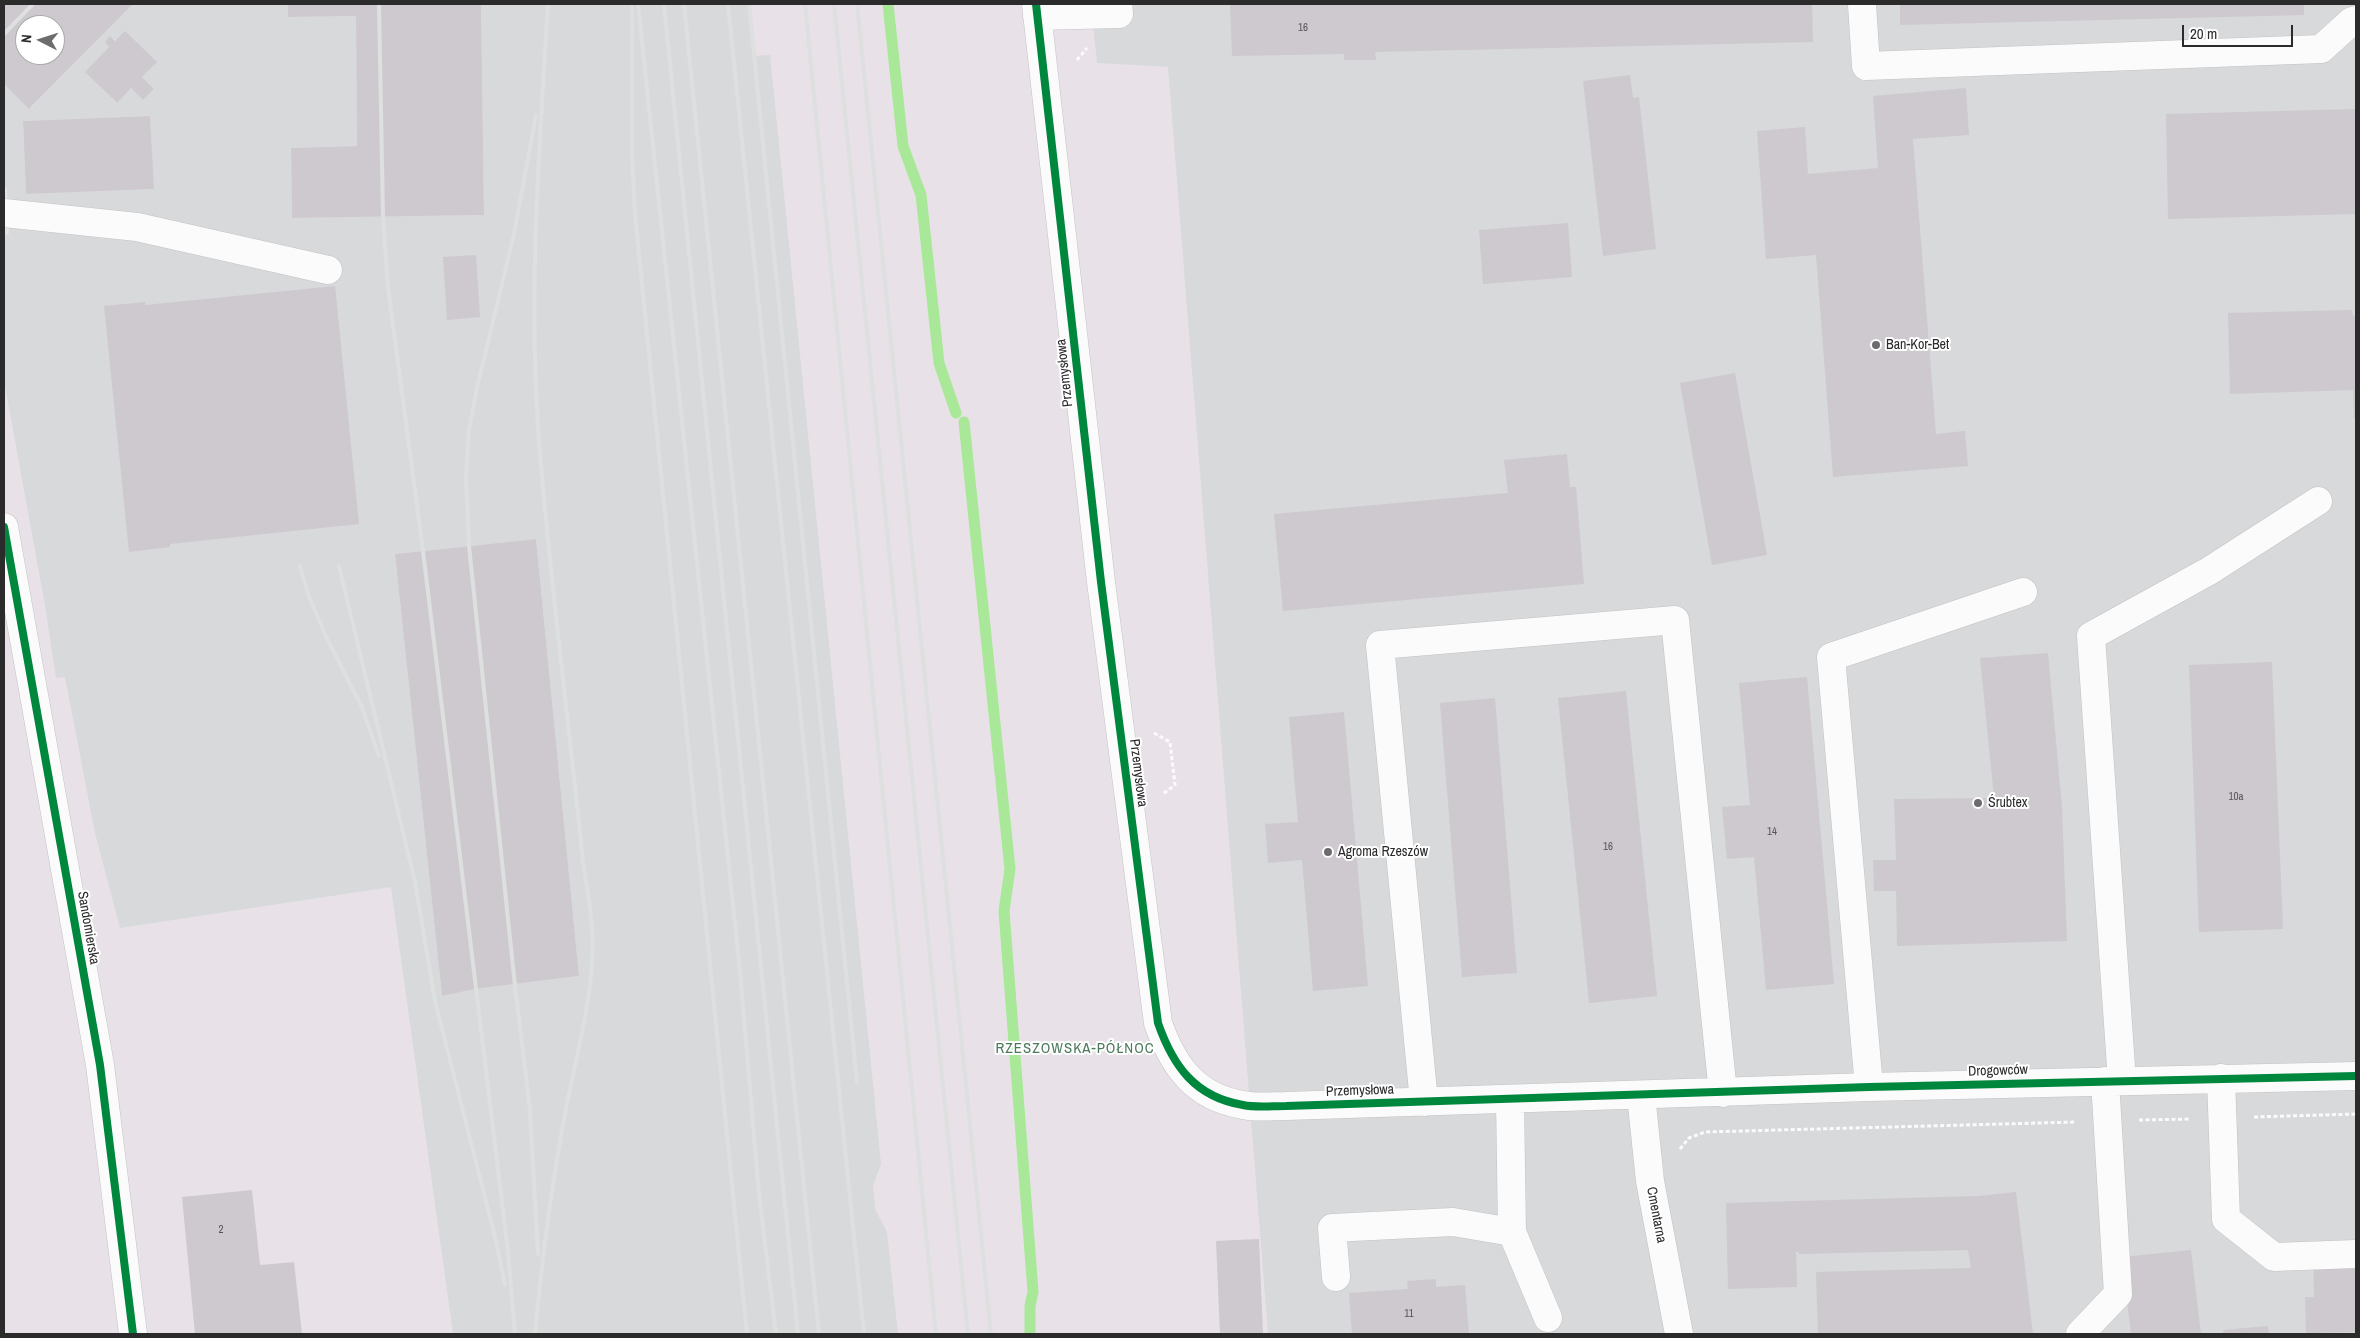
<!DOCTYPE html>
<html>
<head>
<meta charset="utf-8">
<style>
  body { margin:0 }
  #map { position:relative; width:2360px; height:1338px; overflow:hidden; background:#e8e2e8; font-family:"Archivo Narrow",sans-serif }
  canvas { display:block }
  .frame { position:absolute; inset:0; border:5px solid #2b2b2b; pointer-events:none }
  .north { position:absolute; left:15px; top:15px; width:50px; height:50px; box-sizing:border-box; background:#fff; border:1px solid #aaa; border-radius:50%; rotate:275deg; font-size:14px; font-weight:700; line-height:20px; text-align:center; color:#2b2b2b }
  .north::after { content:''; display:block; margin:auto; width:18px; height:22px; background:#6d6b6d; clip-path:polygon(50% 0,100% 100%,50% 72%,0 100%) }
  .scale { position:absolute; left:2182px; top:25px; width:111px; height:22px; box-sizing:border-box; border:2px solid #2b2b2b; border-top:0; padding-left:6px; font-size:15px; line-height:18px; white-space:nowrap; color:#2b2b2b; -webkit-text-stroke:4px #fff; paint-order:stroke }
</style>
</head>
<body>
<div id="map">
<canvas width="2360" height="1338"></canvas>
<div class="frame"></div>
<div class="north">N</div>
<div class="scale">20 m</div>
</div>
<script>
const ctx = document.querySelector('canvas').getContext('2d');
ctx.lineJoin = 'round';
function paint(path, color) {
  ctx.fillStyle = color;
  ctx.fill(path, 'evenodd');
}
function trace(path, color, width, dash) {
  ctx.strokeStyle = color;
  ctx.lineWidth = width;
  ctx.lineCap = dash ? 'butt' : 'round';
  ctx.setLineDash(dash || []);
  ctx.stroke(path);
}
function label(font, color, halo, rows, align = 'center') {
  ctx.font = font + ' "Archivo Narrow",sans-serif';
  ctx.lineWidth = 4;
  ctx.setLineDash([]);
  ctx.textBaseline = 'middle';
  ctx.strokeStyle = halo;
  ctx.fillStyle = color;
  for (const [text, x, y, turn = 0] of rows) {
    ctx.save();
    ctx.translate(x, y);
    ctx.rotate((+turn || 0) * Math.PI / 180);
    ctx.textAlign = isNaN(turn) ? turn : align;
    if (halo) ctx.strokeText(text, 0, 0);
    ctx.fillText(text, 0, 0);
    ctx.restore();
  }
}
const industrial = new Path2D(`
  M133 4H288V17L356 16 357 146 291 148 292 218 484 215 481 4H747L753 56 770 55 881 1164 873 1186 875 1209 887 1232 898 1334H453L391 887 120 928 95 833 65 677 56 678 45 605 4 381V236L9 233 7 188 4 187V84L30 109ZM110 37 156 62 142 77 154 89 143 100 131 88 116 103 86 72 109 47 105 42ZM150 116 153 189 26 194 23 121ZM536 539 579 976 475 989 442 996 395 554Z
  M1091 4H2356V1334H1268L1168 67 1097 63Z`);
const stream = new Path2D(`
  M888 4 903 146 921 195 939 363 956 413
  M964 422 1010 869 1004 911 1033 1292 1030 1306V1334`);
const building = new Path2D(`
  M4 4H133L29 109 4 84ZM25 25H55V55H25Z
  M288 4H481L484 215 292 218 291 148 357 146 356 16 288 17Z
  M1230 4H1812L1813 42 1375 52 1376 60H1344V54L1232 56Z
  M1900 4H2304V15L1900 25Z
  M125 31 157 62 142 77 154 89 143 100 131 88 117 103 85 72 109 47 105 42 110 36 115 41Z
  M1630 75 1633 98 1639 97 1656 249 1603 256 1583 81Z
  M1966 88 1969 135 1913 139 1936 434 1965 431 1968 466 1833 477 1816 255 1766 259 1757 131 1805 127 1808 174 1878 168 1873 96Z
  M2356 109V214L2168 219 2166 114Z
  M150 116 154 189 26 194 23 121Z
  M1568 223 1572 277 1483 284 1479 230Z
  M476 255 480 317 447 320 443 257Z
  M335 286 359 524 170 544V547L129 552 104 306 145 302V305Z
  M2352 310 2353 316 2356 315V418H2354L2353 390 2230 394 2228 313Z
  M1735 373 1767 555 1712 565 1680 383Z
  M1567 454 1570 487H1576L1584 584 1283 611 1274 514 1508 493 1504 460Z
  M536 539 579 976 475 989 442 996 395 554Z
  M2048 653 2062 807 2067 941 1897 946 1896 891H1874L1873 860H1896L1894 799 1994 798 1980 658Z
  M2272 662 2283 929 2199 932 2189 665Z
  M1807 677 1834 984 1766 990 1754 857 1727 859 1722 807 1750 805 1739 683Z
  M1626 691 1657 996 1589 1003 1558 698Z
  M1495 698 1517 973 1462 977 1440 703Z
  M1344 712 1368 986 1313 991 1302 860 1268 863 1265 824 1298 822 1289 717Z
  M252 1190 260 1265 294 1262 302 1334H195L182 1197Z
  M2016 1192 2033 1334H1818L1816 1272 1971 1268 1968 1250 1799 1254V1252H1796L1797 1287 1728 1289 1726 1203 1979 1196Z
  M1259 1239 1263 1334H1220L1216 1241Z
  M2313 1243H2356V1332L2306 1333 2305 1297H2314Z
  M2191 1250 2201 1334H2131L2122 1257Z
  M1436 1279V1287L1465 1285 1469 1334H1352L1349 1293 1408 1289 1407 1281Z
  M2268 1326 2269 1334H2224L2223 1330Z`);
const path = new Path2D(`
  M1077 60 1087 48
  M1154 733 1170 742 1175 785 1163 794
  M2254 1117 2356 1114
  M2139 1120 2191 1119
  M1680 1149 1689 1138 1705 1132 2076 1122`);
const minor = new Path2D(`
  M1036 4 1101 582 1158 1023C1173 1066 1195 1097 1243 1105 1256 1108 1272 1106 1286 1106L1869 1087 2356 1076
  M1862 4 1866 66 2321 49 2352 21 2356 20
  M1037 16 1119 14 1118 4
  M4 213 137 227 328 270
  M4 527 100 1065 133 1334
  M2221 1078 2226 1219 2274 1257 2356 1254
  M2122 1081 2091 636 2209 571 2318 501
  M1869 1087 1831 657 2023 592
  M1641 1095 1650 1181 1679 1334
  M1510 1099 1512 1232 1548 1318
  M1424 1102 1380 645 1675 620 1723 1093
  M1336 1277 1332 1228 1453 1222 1512 1232
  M2080 1334 2118 1294 2105 1081`);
const rail = new Path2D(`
  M379 4 383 216 388 287 423 551 508 1252 515 1334
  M638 4 740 971 759 1194 776 1334
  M664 4 798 1334
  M684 4 819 1334
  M728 4 864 1334
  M749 4 857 1082
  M805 4 936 1334
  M834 4 968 1334
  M857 4 991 1334
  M632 7V155L635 214 747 1334
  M4 34 33 4
  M536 115 514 234 477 388 469 430 466 475 469 546 515 986 530 1110 538 1254
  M300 566 308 594 328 641 361 705 379 756
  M339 566 415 882 435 1001 495 1237 505 1285
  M535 1334C542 1261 551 1187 565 1114 576 1053 596 992 592 929 591 906 586 884 583 862 569 722 550 581 539 441 528 295 539 149 548 4`);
const cycleway = new Path2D(`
  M1036 4 1101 582 1158 1023C1173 1066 1195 1097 1243 1105 1256 1108 1272 1106 1286 1106L1869 1087 2356 1076
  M4 527 100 1065 133 1334`);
const markers = [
  [1876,345,5,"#6d6b6d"],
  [1978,803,5,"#6d6b6d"],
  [1328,852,5,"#6d6b6d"]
];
const numberNames = [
  ["16",1303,28],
  ["10a",2236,797],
  ["14",1772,832],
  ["16",1608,847],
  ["2",221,1230],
  ["11",1409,1314]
];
const poiNames = [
  ["Ban-Kor-Bet",1886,345],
  ["Śrubtex",1988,803],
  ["Agroma Rzeszów",1338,852]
];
const streetNames = [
  ["Przemysłowa",1065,373,-96],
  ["Przemysłowa",1138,773,83],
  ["Sandomierska",88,928,80],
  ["Drogowców",1998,1071,-2],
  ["Przemysłowa",1360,1091,-2],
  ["Cmentarna",1656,1215,79]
];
const neighbourhoodNames = [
  ["RZESZOWSKA-PÓŁNOC",1075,1049]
];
paint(industrial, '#d7d9db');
trace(stream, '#a8e898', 11);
paint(building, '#cec9ce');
trace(minor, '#c2c2c3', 29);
trace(path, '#fcfbfc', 3, [4, 2.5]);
trace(minor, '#fcfbfc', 28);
trace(rail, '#dedfdf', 4);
trace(cycleway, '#00873e', 8);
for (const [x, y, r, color] of markers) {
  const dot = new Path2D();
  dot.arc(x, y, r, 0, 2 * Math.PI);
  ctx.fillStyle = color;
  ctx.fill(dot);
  trace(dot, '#fff', 2);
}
label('11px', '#565556', null, numberNames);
label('14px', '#2b2b2b', '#fff', poiNames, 'left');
label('14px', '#2b2b2b', '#fff', streetNames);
ctx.letterSpacing = '1px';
label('15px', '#4d7a5d', '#fff', neighbourhoodNames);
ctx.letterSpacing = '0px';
</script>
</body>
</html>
